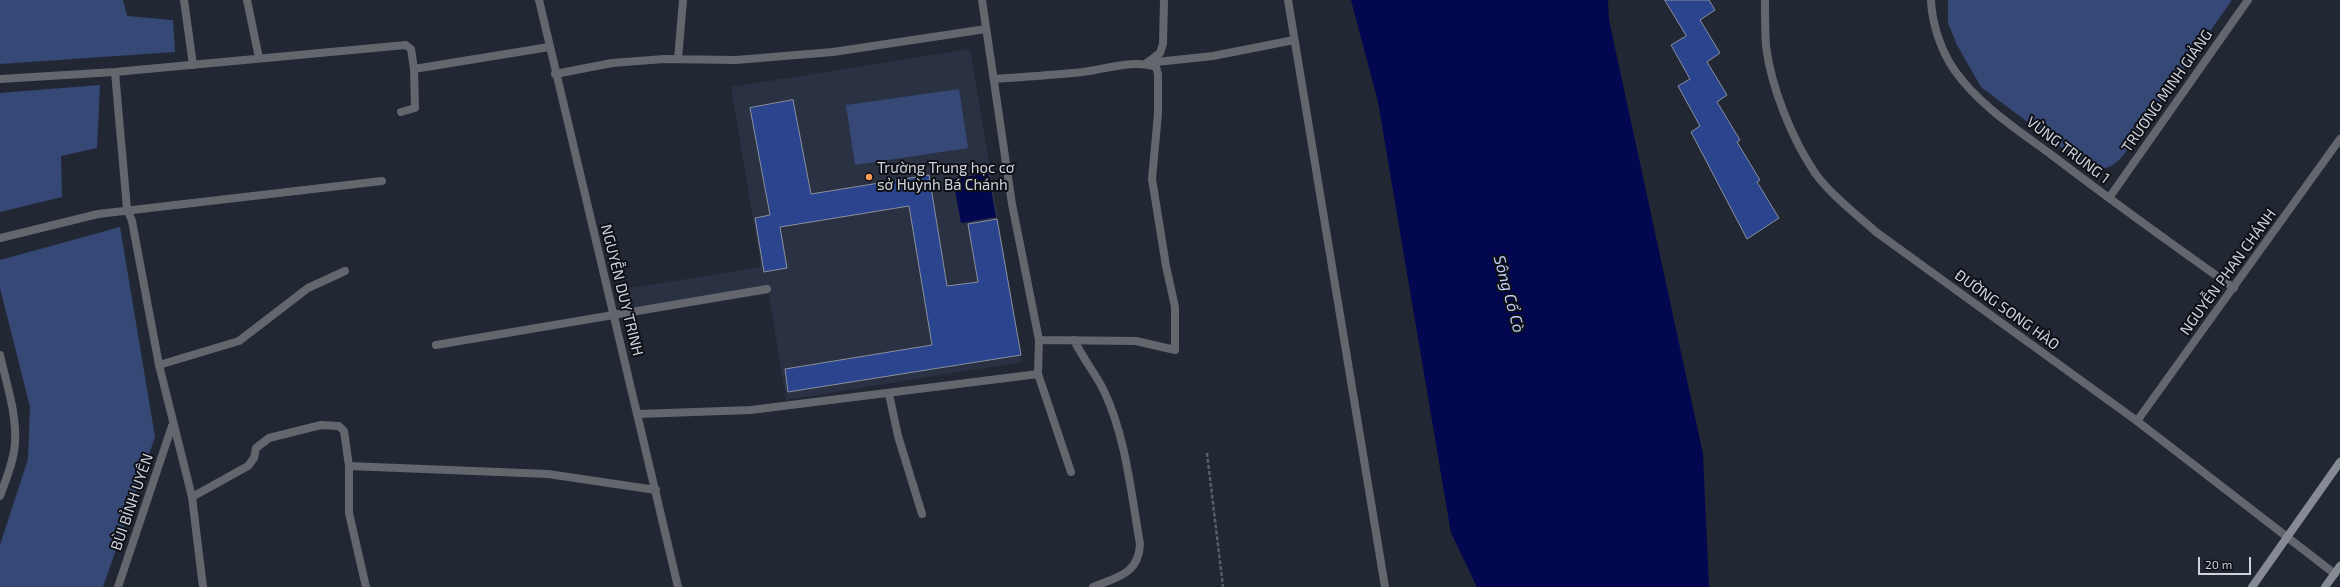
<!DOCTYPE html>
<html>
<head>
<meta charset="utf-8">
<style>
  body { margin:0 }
  #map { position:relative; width:2340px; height:587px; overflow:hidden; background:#222734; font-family:"Exo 2",sans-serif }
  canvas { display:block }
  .scale { position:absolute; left:2198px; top:557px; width:53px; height:18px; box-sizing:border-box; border:2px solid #cfd3db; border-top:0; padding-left:5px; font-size:12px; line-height:14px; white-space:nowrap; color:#cfd3db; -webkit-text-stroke:3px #0e1016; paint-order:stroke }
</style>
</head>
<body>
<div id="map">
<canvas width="2340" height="587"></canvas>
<div class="scale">20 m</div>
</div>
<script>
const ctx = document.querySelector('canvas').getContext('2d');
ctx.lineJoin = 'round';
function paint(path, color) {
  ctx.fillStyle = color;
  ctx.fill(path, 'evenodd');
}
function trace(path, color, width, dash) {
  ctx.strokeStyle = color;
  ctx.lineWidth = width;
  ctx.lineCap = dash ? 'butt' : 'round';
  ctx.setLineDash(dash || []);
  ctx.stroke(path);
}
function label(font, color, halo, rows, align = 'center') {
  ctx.font = font + ' "Exo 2",sans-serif';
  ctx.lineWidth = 4;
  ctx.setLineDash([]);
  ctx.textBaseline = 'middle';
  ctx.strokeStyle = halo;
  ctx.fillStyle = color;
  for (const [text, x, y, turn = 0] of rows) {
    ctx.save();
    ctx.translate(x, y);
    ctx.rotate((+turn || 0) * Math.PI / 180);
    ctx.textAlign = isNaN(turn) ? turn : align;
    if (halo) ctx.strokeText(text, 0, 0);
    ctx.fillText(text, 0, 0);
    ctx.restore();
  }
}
const built = new Path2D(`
  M970 49 1022 362 786 400 769 294 629 316 624 289 761 267 731 87Z`);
const green = new Path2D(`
  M0 0H123L127 16 173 20 175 52 0 64Z
  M1948 0H2232L2122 157C2109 171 2098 171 2082 163L1981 87 1957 45 1948 23Z
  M100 85 97 148 61 156 62 197 0 212V93Z
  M959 89 968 148 855 165 846 105Z
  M120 227 155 437 103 587H0V545L28 459 30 407 0 288V260Z`);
const water = new Path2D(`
  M1351 0H1608L1609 20 1703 454 1709 587H1477L1451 533 1378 102Z
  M988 173 996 217 961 223 953 179Z`);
const building = new Path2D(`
  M1665 0H1709L1715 10 1700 20 1720 53 1707 62 1727 95 1717 102 1740 140 1737 142 1760 180 1757 182 1779 218 1747 239 1691 132 1700 126 1678 86 1690 79 1671 45 1686 36Z
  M793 100 811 194 929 175 947 286 978 282 968 224 997 219 1021 355 788 392 785 369 932 345 909 206 780 227 787 268 764 272 755 218 770 215 750 108Z`);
const path = new Path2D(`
  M1207 453 1223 587`);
const service = new Path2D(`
  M1147 63 1213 56 1294 40
  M436 345 767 289`);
const minor = new Path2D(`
  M184 0 193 65
  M247 0 259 58
  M982 0 1012 204 1039 340 1038 374 1071 472
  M1288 0 1385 587
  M1931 0C1932 24 1941 51 1955 71 1980 106 2018 130 2053 156 2112 201 2173 245 2234 288
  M678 59 683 0
  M1147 63 1160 53 1163 44 1164 0
  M414 69 549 47
  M115 72 127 209 132 221 159 365 192 497 203 587
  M555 74 612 63 664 59 736 60 833 52 986 29
  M0 79 115 72 406 45 411 49 414 69 415 108 401 112
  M994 79C1023 77 1053 75 1083 72 1106 69 1135 59 1156 67L1158 74V114L1152 179 1166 266 1175 307V350L1136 341 1039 340
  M2109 198 2248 0
  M0 238 98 214 382 181
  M1074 340C1082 357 1095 373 1103 389 1126 436 1131 493 1140 544 1139 574 1117 577 1093 587
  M0 355C6 382 17 414 15 443 14 461 6 479 0 496
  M159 365 239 341 308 288 345 271
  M889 394 898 436 922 514
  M638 414 751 410 1038 374
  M2137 421 2340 139
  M349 466V513L366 587
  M192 497 248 466 254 458 256 448 269 438 321 425 339 426 344 431 349 466 548 474 656 490
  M118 587 172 426`);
const tertiary = new Path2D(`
  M539 0 678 587
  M1765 0C1765 15 1765 31 1766 46 1771 87 1792 139 1815 173 1830 194 1857 215 1876 232L2137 421 2335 574`);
const secondary = new Path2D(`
  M2252 587 2340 462
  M2325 587 2340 566`);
const markers = [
  [869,177,4,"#fc9d53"]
];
const streetNames = [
  ["TRƯƠNG MINH GIẢNG",2167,91,-55],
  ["VÙNG TRUNG 1",2068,150,37],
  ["NGUYỄN PHAN CHÁNH",2228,272,-54],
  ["NGUYỄN DUY TRINH",622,290,76],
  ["ĐƯỜNG SONG HÀO",2007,310,36],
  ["BÙI BỈNH UYÊN",132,502,-71]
];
const poiNames = [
  ["Trường Trung học cơ",877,168],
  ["sở Huỳnh Bá Chánh",877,185]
];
const waterNames = [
  ["Sông Cổ Cò",1509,294,75]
];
paint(built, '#293143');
paint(green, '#364876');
paint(water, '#030750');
paint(building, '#2a448d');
trace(building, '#89909f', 1);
trace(path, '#585d68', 2.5, [4, 2]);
trace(service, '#63666d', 8);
trace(minor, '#63666d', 8);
trace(tertiary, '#63666d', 8);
trace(secondary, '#858a94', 8);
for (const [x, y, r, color] of markers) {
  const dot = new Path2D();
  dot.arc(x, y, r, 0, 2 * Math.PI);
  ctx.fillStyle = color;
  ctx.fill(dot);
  trace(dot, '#0e1016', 1.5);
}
label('15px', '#cfd3db', '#0e1016', streetNames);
label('15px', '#cfd3db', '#0e1016', poiNames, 'left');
label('italic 16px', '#bed0fa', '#0e1016', waterNames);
</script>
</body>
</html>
